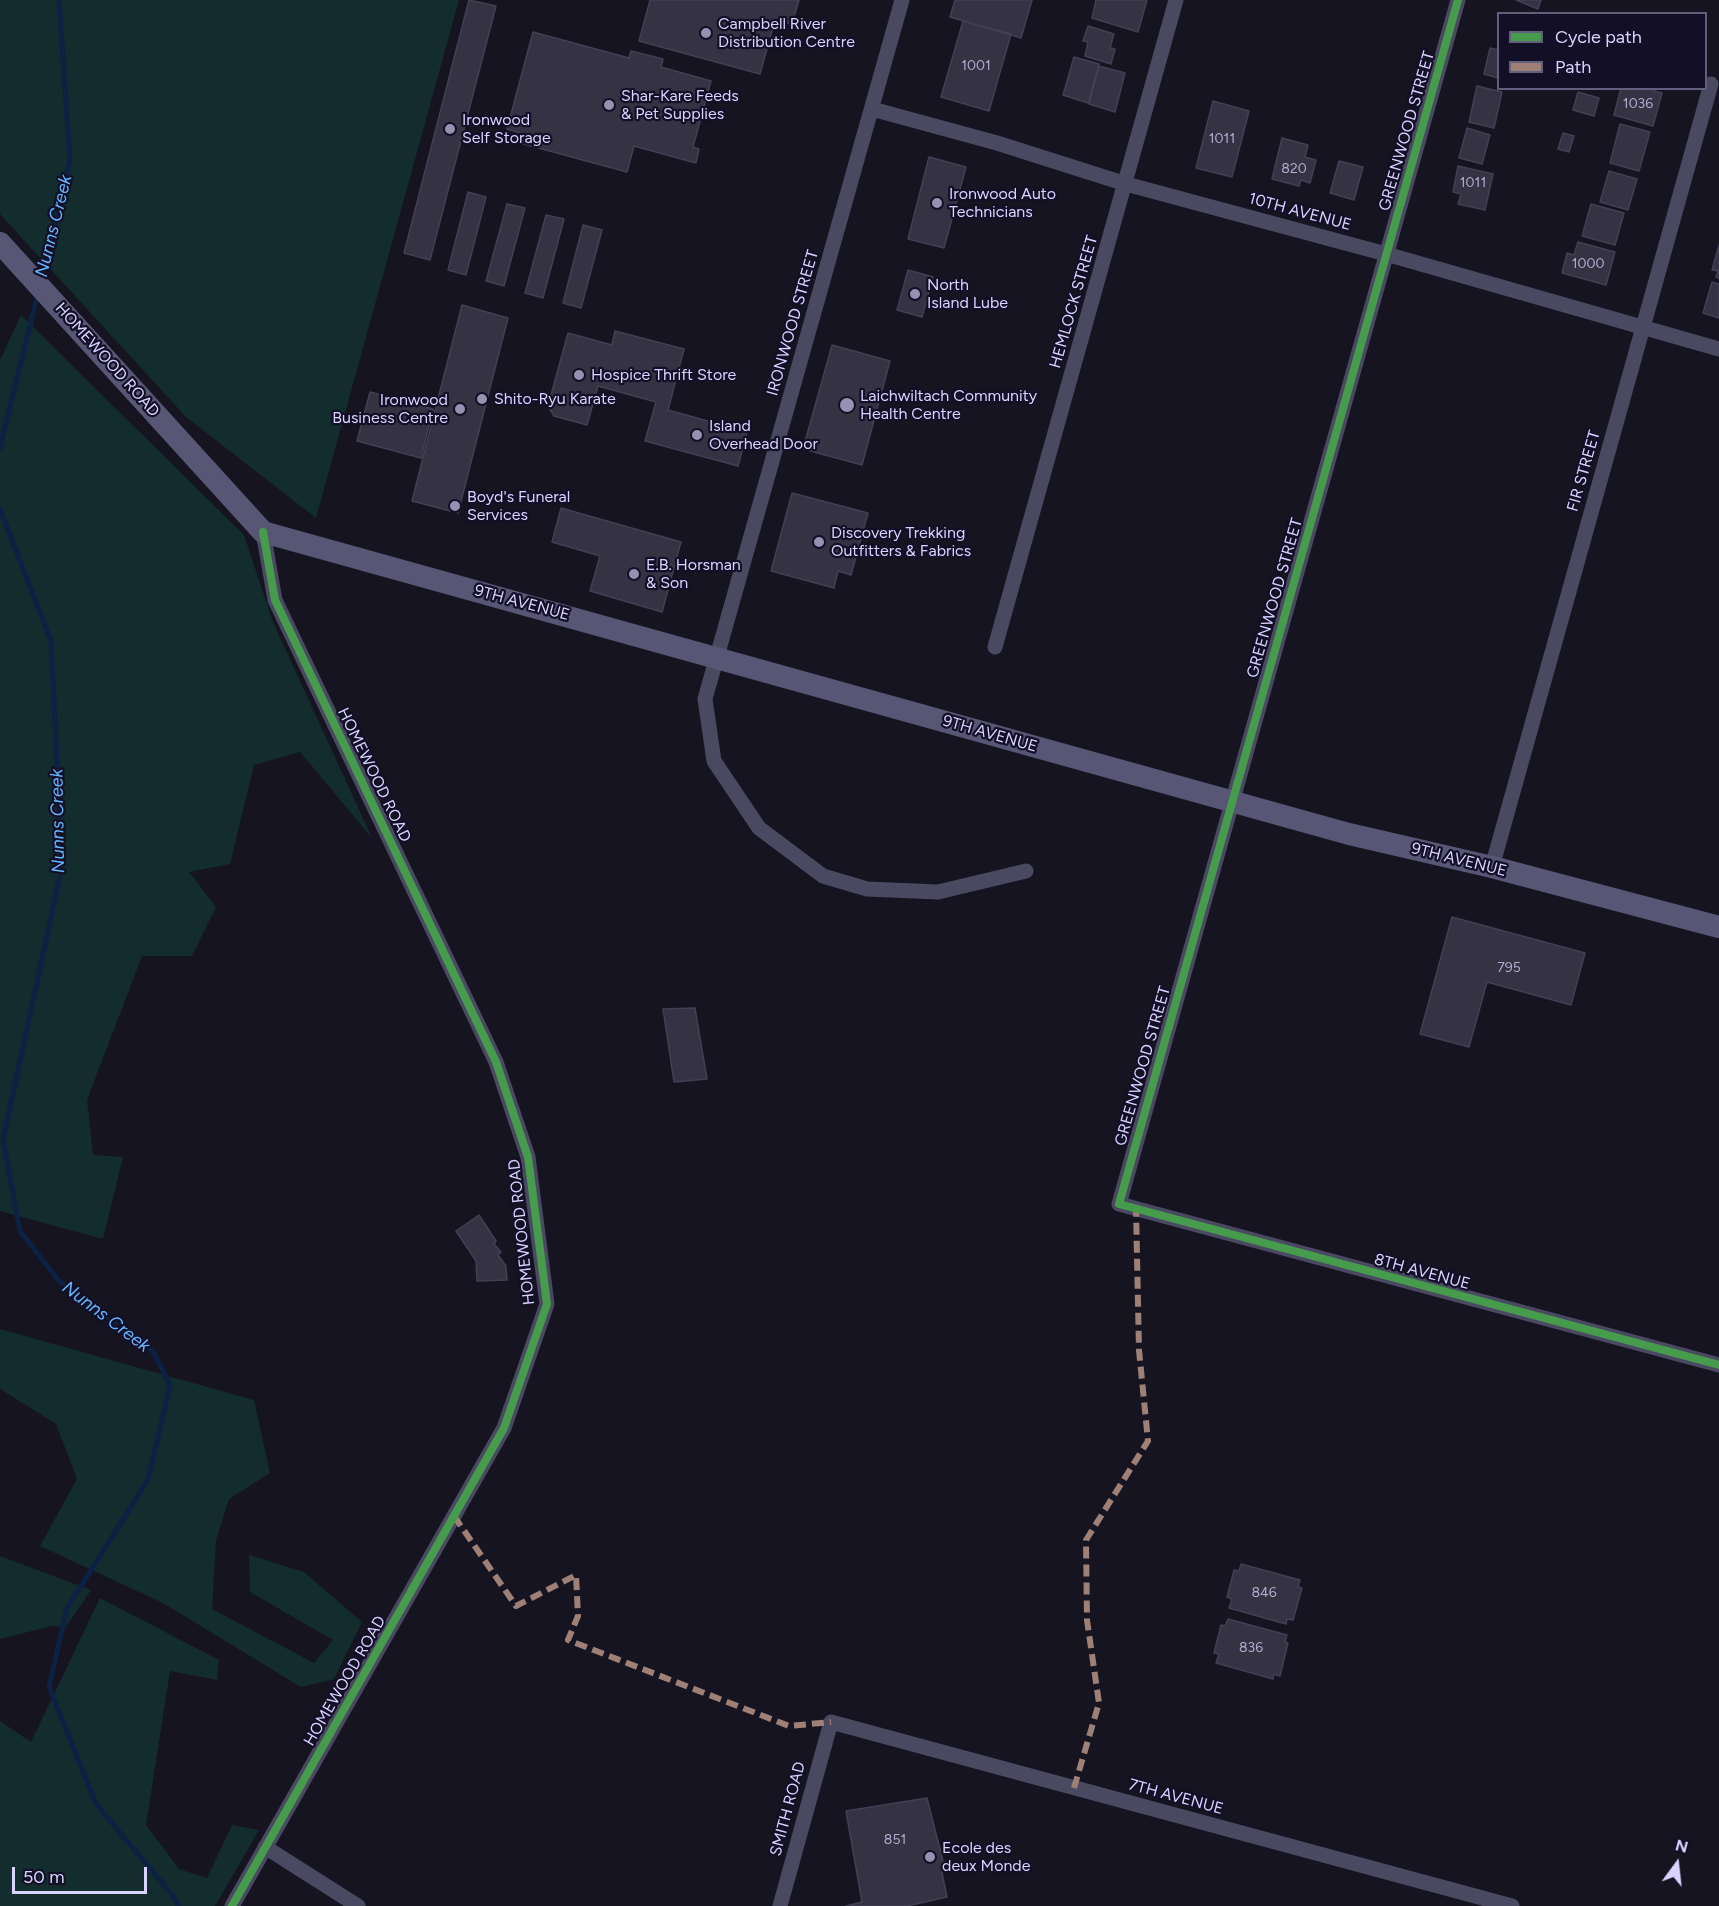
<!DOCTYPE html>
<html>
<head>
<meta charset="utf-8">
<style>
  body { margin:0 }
  #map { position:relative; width:1719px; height:1906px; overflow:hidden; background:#161421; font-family:Figtree,sans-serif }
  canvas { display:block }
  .legend { position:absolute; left:1497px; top:12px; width:210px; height:78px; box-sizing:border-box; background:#130f26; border:2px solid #625e7d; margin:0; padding:8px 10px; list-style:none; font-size:18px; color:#d9d4ff }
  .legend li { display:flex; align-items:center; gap:12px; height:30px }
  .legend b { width:30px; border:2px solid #625e7d }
  .north { position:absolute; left:1647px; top:1834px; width:60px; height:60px; -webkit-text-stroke:4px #130f26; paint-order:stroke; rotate:15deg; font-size:16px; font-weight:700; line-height:24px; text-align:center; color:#d9d4ff }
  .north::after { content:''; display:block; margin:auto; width:21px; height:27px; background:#d9d4ff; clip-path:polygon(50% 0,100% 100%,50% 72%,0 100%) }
  .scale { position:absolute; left:12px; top:1867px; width:135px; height:27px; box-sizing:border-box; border:3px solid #d9d4ff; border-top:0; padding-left:8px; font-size:18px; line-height:21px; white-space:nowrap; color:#d9d4ff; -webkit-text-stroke:4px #130f26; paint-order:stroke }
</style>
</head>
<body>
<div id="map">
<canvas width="1719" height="1906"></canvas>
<ul class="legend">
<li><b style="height:8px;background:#469c4c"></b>Cycle path</li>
<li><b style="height:8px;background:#9e8076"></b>Path</li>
</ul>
<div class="north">N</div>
<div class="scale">50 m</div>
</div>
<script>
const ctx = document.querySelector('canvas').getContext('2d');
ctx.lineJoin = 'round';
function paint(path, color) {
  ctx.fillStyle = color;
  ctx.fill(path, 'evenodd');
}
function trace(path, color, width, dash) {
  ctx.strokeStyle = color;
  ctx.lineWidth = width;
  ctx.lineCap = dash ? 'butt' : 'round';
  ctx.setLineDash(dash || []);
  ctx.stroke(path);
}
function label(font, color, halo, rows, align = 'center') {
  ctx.font = font + ' Figtree,sans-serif';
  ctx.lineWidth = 4.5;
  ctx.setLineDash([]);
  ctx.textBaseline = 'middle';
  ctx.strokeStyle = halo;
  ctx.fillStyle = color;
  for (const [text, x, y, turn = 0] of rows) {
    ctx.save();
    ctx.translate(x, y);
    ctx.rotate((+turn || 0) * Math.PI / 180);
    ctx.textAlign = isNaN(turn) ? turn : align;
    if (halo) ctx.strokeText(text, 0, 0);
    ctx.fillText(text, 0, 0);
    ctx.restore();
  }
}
const green = new Path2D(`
  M0 0H459L316 518 186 417 0 214Z
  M21 315 244 535 273 622 372 838 300 752 254 765 230 864 189 872 216 907 192 956H142L87 1100 93 1155 123 1157 103 1239 0 1211V360Z
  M0 1329 254 1400 270 1473 229 1499 216 1540 212 1609 314 1663 333 1640 250 1592 249 1555 304 1572 362 1622 334 1679 301 1687 163 1603 40 1546 77 1479 56 1424 0 1389Z
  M0 1556 91 1590 66 1627 52 1626 0 1639Z
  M100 1598 219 1660 217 1680 170 1671 146 1825 179 1869 207 1878 232 1825 259 1830 215 1906H0V1721L31 1742Z`);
const stream = new Path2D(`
  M42 278 70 160 59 0
  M0 448 38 293
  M0 509 51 641 62 866 3 1140 20 1231 59 1281 153 1351 170 1385 148 1480 67 1608 49 1687 96 1804 174 1897 178 1906`);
const building = new Path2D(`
  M469 0 496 6 430 260 404 253Z
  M650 0H799L792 24 775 20 760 74 639 41Z
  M955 0H1032L1021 38 950 17Z
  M1096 0H1147L1138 32 1092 18Z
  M1516 0H1541L1538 9Z
  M963 21 1011 34 989 111 941 97Z
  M1088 26 1114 34 1110 48 1115 49 1111 64 1085 56 1088 42 1083 41Z
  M533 32 629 58 631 51 663 59 661 67 711 81 693 147 699 149 696 163 634 146 627 172 520 143 523 134 507 129Z
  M1490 48 1498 50V78L1484 74Z
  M1074 57 1099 64 1088 103 1063 95Z
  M1099 66 1125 73 1115 112 1089 104Z
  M1477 86 1502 92 1494 128 1469 122Z
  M1621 88H1644L1662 93 1653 126 1614 115Z
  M1578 92 1599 98 1594 116 1573 110Z
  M1213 101 1249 111 1232 177 1196 168Z
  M1620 124 1650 132 1639 171 1610 163Z
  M1467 128 1490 135 1482 164 1459 158Z
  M1563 133 1574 136 1569 152 1558 149Z
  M1282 138 1308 145 1305 157 1316 160 1310 183 1301 180 1299 186 1272 179Z
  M929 157 966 167 944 248 908 239Z
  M1339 161 1363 167 1354 200 1330 193Z
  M1458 166 1493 174 1485 210 1458 204 1461 194 1453 192Z
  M1609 171 1637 179 1628 210 1600 202Z
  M468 192 486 197 466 275 448 270Z
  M507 204 525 208 504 286 486 281Z
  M1591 204 1624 213 1615 245 1582 236Z
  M546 215 564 219 543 298 525 293Z
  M583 225 602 230 581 308 563 303Z
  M1578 242 1615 252 1606 285 1562 273 1567 253 1574 255Z
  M1719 245V278L1716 277 1718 271 1712 270Z
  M908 270 933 277 922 317 897 310Z
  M1712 282 1719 284V318L1703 313Z
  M462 305 508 318 458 513 412 501Z
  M615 331 684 349 668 410 747 432 738 466 645 441 656 402 598 386 587 425 554 416 548 406 568 333 612 345Z
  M832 345 890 361 862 465 803 449Z
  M370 392 433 409 421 458 357 441Z
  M792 493 868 513 851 575 838 571 834 588 771 571Z
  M561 508 681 542 662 612 590 591 600 556 552 542Z
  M1452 917 1585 953 1571 1005 1487 982 1469 1047 1420 1034Z
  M695 1008 707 1079 674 1082 663 1009Z
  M479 1215 496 1241 494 1244 501 1252 498 1255 506 1266 507 1280 477 1281 476 1261 456 1231Z
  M1241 1564 1300 1580 1298 1587 1302 1588 1293 1620 1287 1619 1286 1624 1229 1608 1232 1599 1227 1597 1234 1570 1239 1571Z
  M1228 1619 1287 1635 1285 1642 1288 1643 1280 1676 1274 1674 1273 1679 1216 1663 1219 1654 1214 1653 1221 1625 1225 1626Z
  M927 1798 945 1869 942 1873 947 1897 907 1906H846L862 1902 846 1811Z`);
const street = new Path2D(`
  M902 0 705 699 714 761 759 828 823 876 867 889 938 892 1026 871
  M1458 0 1119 1204 1719 1365
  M872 109 997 143 1126 184 1386 254 1719 349
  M995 647 1176 0
  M1492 867 1711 84
  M265 1847 358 1906
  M232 1906 504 1428 547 1304 528 1157 496 1062 275 600 263 532
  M780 1906 831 1722 1512 1906`);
const secondary = new Path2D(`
  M0 243 263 532 1349 834 1492 867 1719 927`);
const quiet = new Path2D(`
  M454 1516 516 1606 576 1575 578 1616 568 1640 789 1726 831 1722
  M1074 1788 1099 1703 1087 1620 1086 1540 1148 1441 1139 1350 1136 1209`);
const cycleway = new Path2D(`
  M1458 0 1119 1204 1719 1365
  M232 1906 504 1428 547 1304 528 1157 496 1062 275 600 263 532`);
const markers = [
  [706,33,6,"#9591b1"],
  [609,105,6,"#9591b1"],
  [450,129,6,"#9591b1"],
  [937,203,6,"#9591b1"],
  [915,294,6,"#9591b1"],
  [579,375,6,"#9591b1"],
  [482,399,6,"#9591b1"],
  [847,405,8,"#9591b1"],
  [460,409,6,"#9591b1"],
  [697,435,6,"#9591b1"],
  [455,506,6,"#9591b1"],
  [819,542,6,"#9591b1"],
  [634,574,6,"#9591b1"],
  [930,1857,6,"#9591b1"]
];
const numberNames = [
  ["1001",976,66],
  ["1036",1638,104],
  ["1011",1222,139],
  ["820",1294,169],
  ["1011",1473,183],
  ["1000",1588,264],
  ["795",1509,968],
  ["846",1264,1593],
  ["836",1251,1648],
  ["851",895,1840]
];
const poiNames = [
  ["Campbell River",718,24],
  ["Distribution Centre",718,42],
  ["Shar-Kare Feeds",621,96],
  ["& Pet Supplies",621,114],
  ["Ironwood",462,120],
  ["Self Storage",462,138],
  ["Ironwood Auto",949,194],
  ["Technicians",949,212],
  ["North",927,285],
  ["Island Lube",927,303],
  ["Hospice Thrift Store",591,375],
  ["Laichwiltach Community",860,396],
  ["Health Centre",860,414],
  ["Shito-Ryu Karate",494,399],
  ["Ironwood",448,400,"right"],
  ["Business Centre",448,418,"right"],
  ["Island",709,426],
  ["Overhead Door",709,444],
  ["Boyd's Funeral",467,497],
  ["Services",467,515],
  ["Discovery Trekking",831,533],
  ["Outfitters & Fabrics",831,551],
  ["E.B. Horsman",646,565],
  ["& Son",646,583],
  ["Ecole des",942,1848],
  ["deux Monde",942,1866]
];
const streetNames = [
  ["GREENWOOD STREET",1407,131,-74],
  ["10TH AVENUE",1300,212,15],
  ["HEMLOCK STREET",1074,302,-74],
  ["IRONWOOD STREET",793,323,-74],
  ["HOMEWOOD ROAD",107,360,48],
  ["FIR STREET",1584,471,-74],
  ["GREENWOOD STREET",1275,598,-74],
  ["9TH AVENUE",522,603,15],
  ["9TH AVENUE",990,734,16],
  ["HOMEWOOD ROAD",374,775,64],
  ["9TH AVENUE",1459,860,14],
  ["GREENWOOD STREET",1143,1066,-74],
  ["HOMEWOOD ROAD",522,1232,-96],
  ["8TH AVENUE",1422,1272,15],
  ["HOMEWOOD ROAD",345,1681,-60],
  ["7TH AVENUE",1176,1797,15],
  ["SMITH ROAD",788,1809,-75]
];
const waterNames = [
  ["Nunns Creek",54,226,-76],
  ["Nunns Creek",58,821,-91],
  ["Nunns Creek",106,1317,37]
];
paint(green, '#132c2d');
trace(stream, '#0d2144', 5);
paint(building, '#343243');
trace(building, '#433f54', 1.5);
trace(street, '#4a4962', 15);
trace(secondary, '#575674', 22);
trace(quiet, '#9e8076', 6, [12, 6]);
trace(cycleway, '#469c4c', 8);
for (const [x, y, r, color] of markers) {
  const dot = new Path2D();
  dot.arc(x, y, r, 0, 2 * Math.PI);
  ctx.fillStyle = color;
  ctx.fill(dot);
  trace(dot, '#130f26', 2);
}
label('14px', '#b0acd0', null, numberNames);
label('16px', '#d9d4ff', '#130f26', poiNames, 'left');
label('16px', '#d9d4ff', '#130f26', streetNames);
label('italic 18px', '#62b6ff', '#130f26', waterNames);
</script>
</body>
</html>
